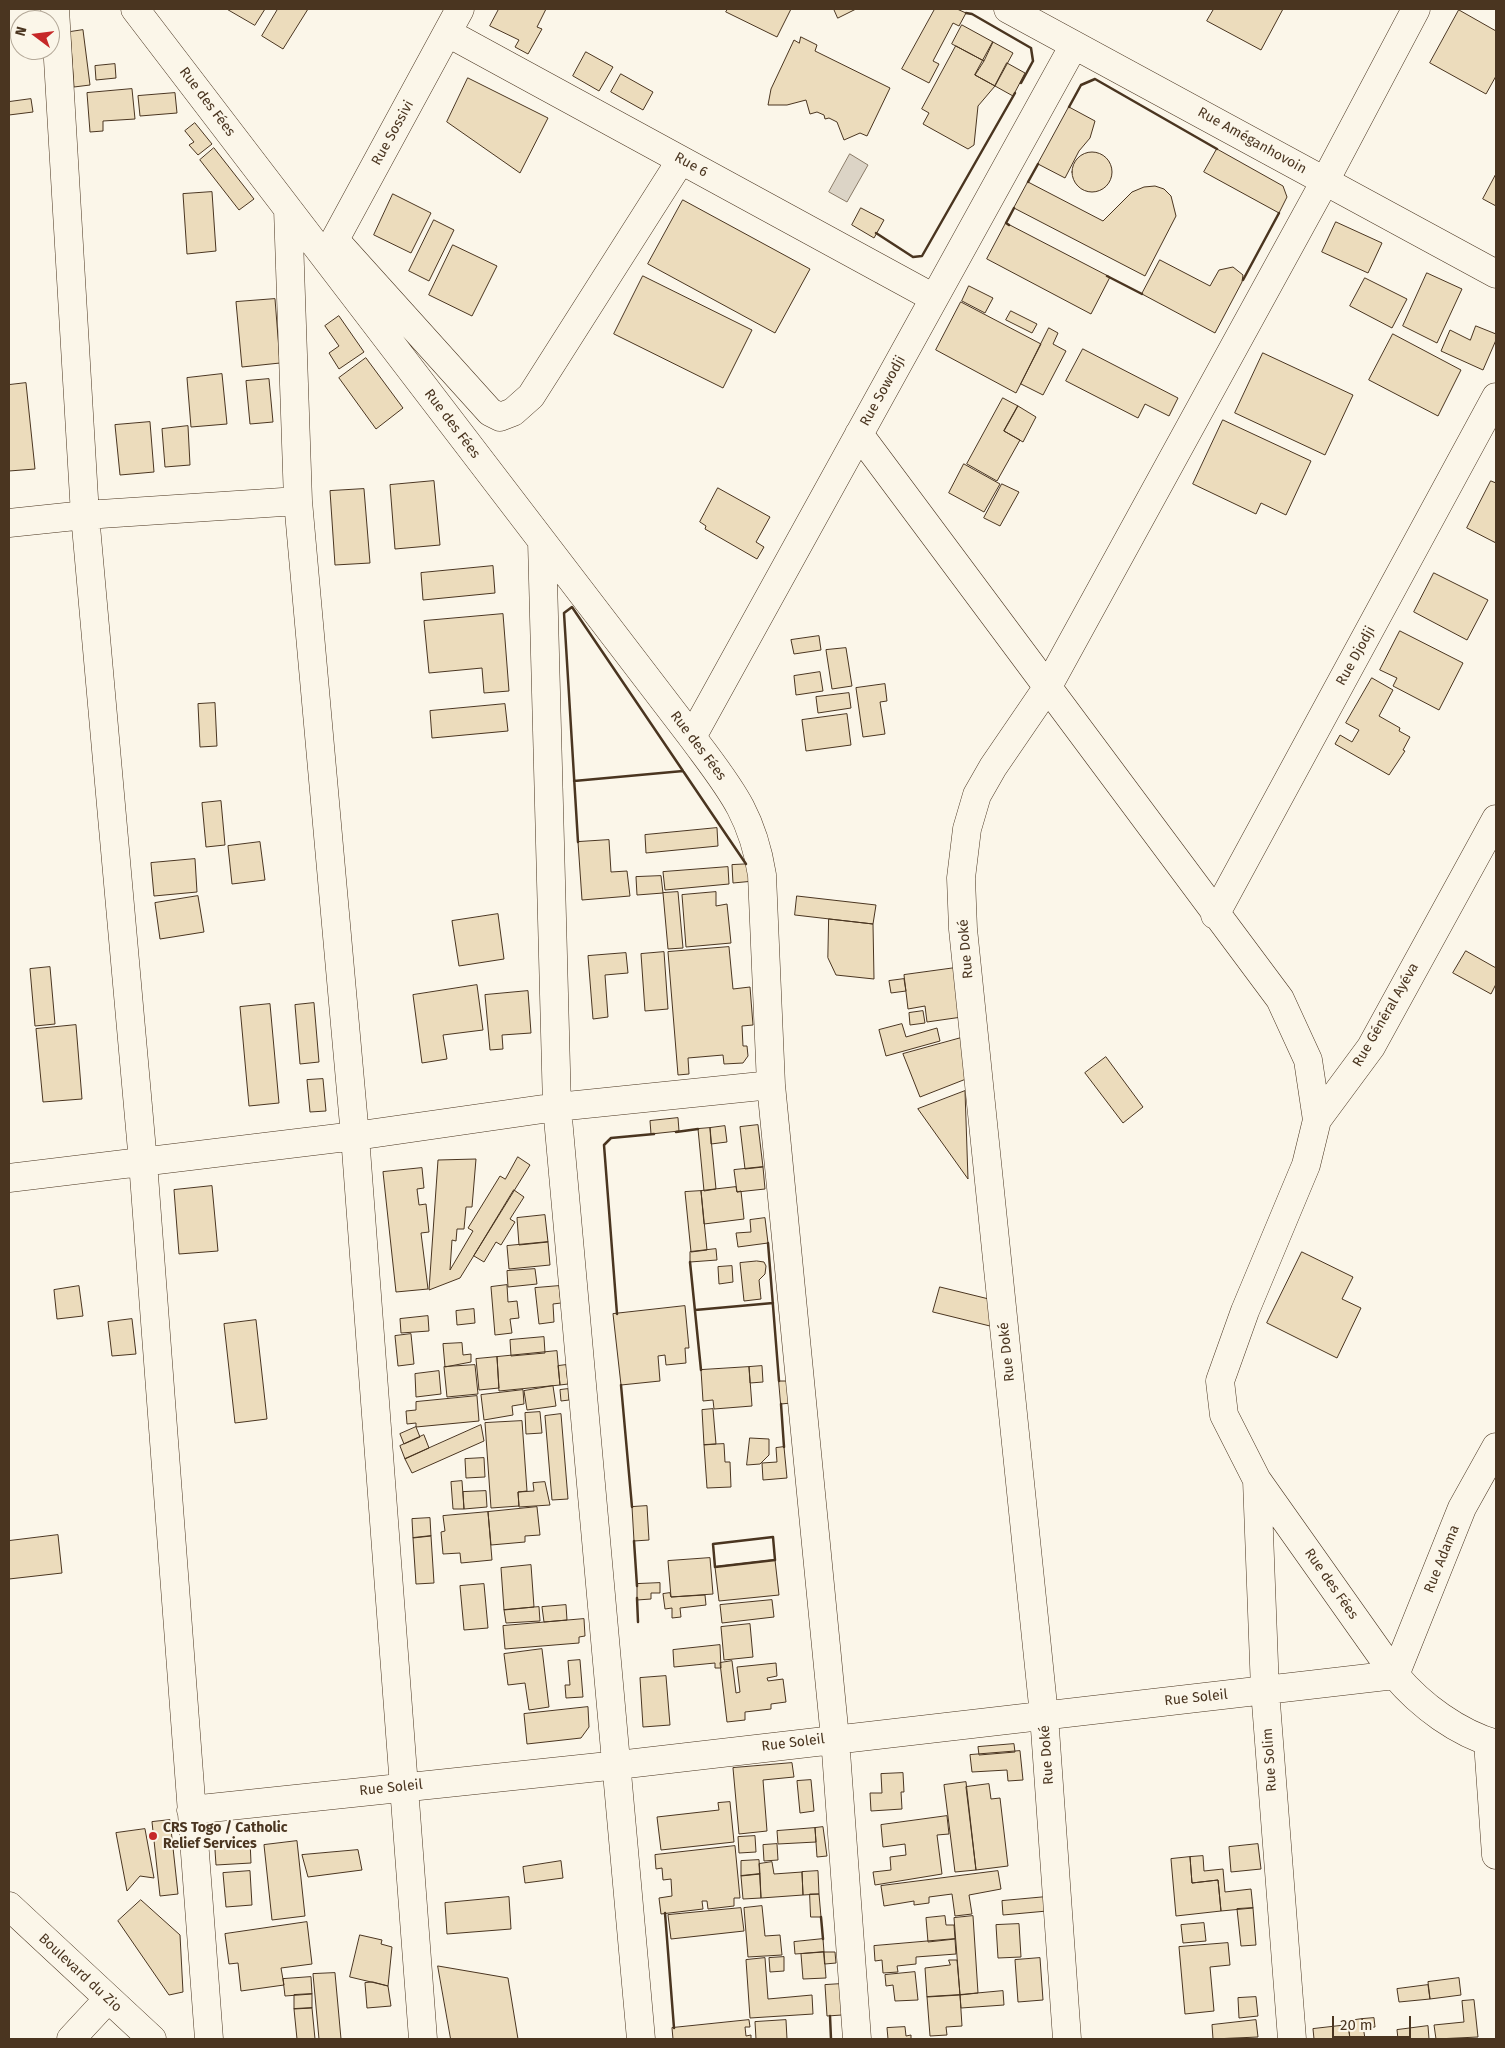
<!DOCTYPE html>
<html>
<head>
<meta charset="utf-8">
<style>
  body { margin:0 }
  #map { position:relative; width:1505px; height:2048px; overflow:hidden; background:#fbf6e9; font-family:"Fira Sans",sans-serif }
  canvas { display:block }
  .frame { position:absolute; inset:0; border:10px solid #4a3520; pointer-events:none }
  .north { position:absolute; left:10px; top:10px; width:50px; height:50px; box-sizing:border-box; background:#fbf6e9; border:1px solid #b4a999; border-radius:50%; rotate:285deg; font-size:14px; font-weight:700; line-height:20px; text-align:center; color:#4a3520 }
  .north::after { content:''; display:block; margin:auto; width:18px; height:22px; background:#c62828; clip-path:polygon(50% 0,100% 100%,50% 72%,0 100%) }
  .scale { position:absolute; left:1332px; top:2016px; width:79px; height:22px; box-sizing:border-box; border:2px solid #4a3520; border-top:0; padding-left:6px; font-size:15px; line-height:18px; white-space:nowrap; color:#4a3520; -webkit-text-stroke:4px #fbf6e9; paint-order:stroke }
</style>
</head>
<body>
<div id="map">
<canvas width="1505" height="2048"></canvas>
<div class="frame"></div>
<div class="north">N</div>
<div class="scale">20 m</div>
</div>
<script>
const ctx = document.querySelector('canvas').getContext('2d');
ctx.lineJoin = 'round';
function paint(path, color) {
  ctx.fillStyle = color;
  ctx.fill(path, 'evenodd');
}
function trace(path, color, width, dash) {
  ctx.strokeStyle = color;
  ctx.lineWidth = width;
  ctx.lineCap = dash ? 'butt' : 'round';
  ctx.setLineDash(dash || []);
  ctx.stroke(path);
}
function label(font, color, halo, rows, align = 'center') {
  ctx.font = font + ' "Fira Sans",sans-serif';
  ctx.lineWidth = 4;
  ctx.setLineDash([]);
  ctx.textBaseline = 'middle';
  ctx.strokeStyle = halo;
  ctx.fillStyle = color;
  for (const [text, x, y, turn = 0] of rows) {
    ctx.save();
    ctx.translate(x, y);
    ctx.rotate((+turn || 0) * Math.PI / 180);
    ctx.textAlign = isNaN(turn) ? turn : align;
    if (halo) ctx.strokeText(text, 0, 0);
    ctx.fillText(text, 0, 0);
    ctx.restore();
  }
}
const water = new Path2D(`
  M850 154 868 165 847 202 829 192Z`);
const building = new Path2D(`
  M227 9H265L255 25Z
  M278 9H308L283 49 262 36Z
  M499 9H546L537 27 542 29 528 54 515 47 519 40 490 26Z
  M728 9H791L777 37 726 12Z
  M834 9H856L838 18Z
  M935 9H957L966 13 959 26 953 23 933 61 939 64 929 83 902 69Z
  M1214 9H1283L1261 50 1207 21Z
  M1459 10 1496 31V76L1486 94 1430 63Z
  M962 25 993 42 984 61 952 44Z
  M83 30 90 85 74 87 70 32Z
  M801 37 817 45 815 51 890 88 867 136 860 133 844 140 837 122 829 118 825 119 824 115 817 112 810 114 806 100 787 105H768L771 89 794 40 799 43Z
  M993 42 1013 53 995 86 975 75Z
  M956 46 984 61 975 75 995 86 978 106 974 145 968 149 923 124 929 113 922 109Z
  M586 52 613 67 599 91 573 76Z
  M1007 63 1025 73 1013 96 995 86Z
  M115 64 116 78 96 80 95 66Z
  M621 74 653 92 643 110 611 92Z
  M468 78 548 118 520 173 447 122Z
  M132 89 135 119 103 121V131L90 132 87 93Z
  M175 93 177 113 140 116 138 96Z
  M31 99 33 112 9 115V102Z
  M1069 107 1095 121 1090 138 1079 151 1065 178 1038 164Z
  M195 123 212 144 198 155 189 145 194 142 185 131Z
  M214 148 254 199 239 210 200 160Z
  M1217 149 1283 186 1287 197 1279 213 1204 172Z
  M1072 172a20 20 0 1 1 40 0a20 20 0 1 1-40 0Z
  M1496 174V206L1483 199Z
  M1028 182 1103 221 1132 192 1144 187 1155 186 1164 189 1171 196 1176 216 1145 276 1014 208Z
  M212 192 216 251 187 254 183 194Z
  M393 194 431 213 411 253 374 235Z
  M683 200 810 269 775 333 648 264Z
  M861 208 884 220 874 238 852 225Z
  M434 220 454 230 429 281 409 271Z
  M1336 222 1382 243 1368 273 1322 252Z
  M1006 223 1110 277 1091 314 987 259Z
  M453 245 497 266 472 316 429 295Z
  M1160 260 1210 286 1219 270 1233 267 1243 275 1242 282 1215 333 1142 294Z
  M1427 273 1462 289 1437 343 1403 326Z
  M643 276 752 330 723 388 614 334Z
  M1365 278 1407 299 1392 328 1350 306Z
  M969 286 993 298 985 313 962 301Z
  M275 299 280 363 242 367 236 302Z
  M961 302 1041 344 1016 393 936 350Z
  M1011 311 1037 324 1032 333 1006 320Z
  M339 316 364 352 339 369 329 353 339 346 325 326Z
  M1476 326 1496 334V340L1483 370 1441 351 1450 330 1470 340Z
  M1049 328 1058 333 1053 344 1066 351 1043 395 1021 384Z
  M1393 334 1461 370 1438 416 1369 380Z
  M1083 349 1178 398 1169 416 1145 404 1138 418 1066 381Z
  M1263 353 1353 395 1325 455 1235 413Z
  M366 358 403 408 376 429 339 378Z
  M222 374 227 424 191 427 187 378Z
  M269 379 273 422 250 424 246 381Z
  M26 383 35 469 9 471V385Z
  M1003 398 1018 406 1004 431 1020 440 997 481 967 464Z
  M1018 406 1036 417 1023 442 1004 431Z
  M1223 420 1311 461 1286 515 1261 503 1256 514 1193 484Z
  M150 422 154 472 120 475 115 425Z
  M188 426 190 465 165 467 162 429Z
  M964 464 1000 484 984 512 949 493Z
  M434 481 440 545 395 549 390 485Z
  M1491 481 1496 483V543L1467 528Z
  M1002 484 1019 492 1000 526 984 518Z
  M718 488 770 517 756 542 764 547 757 559 705 529 706 526 700 522Z
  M364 489 370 563 335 565 330 491Z
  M493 566 495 593 423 600 421 573Z
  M1434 573 1488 600 1467 640 1414 612Z
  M503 614 509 691 484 693 482 668 429 673 424 621Z
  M1400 631 1463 663 1439 710 1393 686 1397 678 1380 670Z
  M819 636 821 650 794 654 791 640Z
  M846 648 852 686 832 689 826 650Z
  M820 672 823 691 796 695 794 676Z
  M1372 678 1393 690 1379 716 1400 728 1399 731 1410 737 1403 750 1405 751 1389 775 1335 744 1340 735 1352 742 1359 730 1346 723Z
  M885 684 887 701 880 702 885 734 863 737 856 688Z
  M849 693 851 708 818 713 816 697Z
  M215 703 217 746 200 747 198 704Z
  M505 704 508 731 432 738 430 711Z
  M847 714 851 745 806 751 802 720Z
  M221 801 225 845 206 847 202 803Z
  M717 828 718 846 646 853 645 835Z
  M609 840 611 872 627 871 630 896 582 900 578 842Z
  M260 842 265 880 232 884 228 846Z
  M195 859 197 892 154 896 151 863Z
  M752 864 754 881 733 883 732 865Z
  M728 867 729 884 665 890 663 872Z
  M661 876 663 893 637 895 636 877Z
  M678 892 683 948 668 949 663 893Z
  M716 892V906L727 904 731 943 686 947 682 895Z
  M198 896 204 932 160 939 155 903Z
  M797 896 876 905 873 924 795 915Z
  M498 914 504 959 459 966 452 921Z
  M829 919 873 924 874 979 836 975 828 958Z
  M729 947 733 989 750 987 753 1025 742 1026 743 1046H747L748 1056 743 1063 724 1064 723 1055 688 1058 689 1074 678 1075 668 952Z
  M1466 951 1496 968V984L1491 994 1453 973Z
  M664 952 668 1009 645 1011 641 954Z
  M626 953 628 973 605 975 608 1017 593 1019 588 956Z
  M50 967 55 1024 35 1026 30 969Z
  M955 968 962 1017 927 1022 925 1006 908 1009 904 975Z
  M904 979 906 991 891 993 889 981Z
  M477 985 483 1030 443 1035 447 1059 422 1063 413 995Z
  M528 991 531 1033 502 1035 503 1049 490 1050 485 995Z
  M314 1003 319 1062 300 1064 295 1005Z
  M270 1004 279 1103 249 1106 240 1007Z
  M923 1011 925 1023 910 1025 909 1013Z
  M902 1024 906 1037 937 1028 940 1041 886 1056 879 1030Z
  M76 1025 82 1099 43 1102 36 1029Z
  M961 1038 966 1079 920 1097 903 1054Z
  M1106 1057 1143 1107 1123 1123 1085 1073Z
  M323 1079 326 1111 310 1112 307 1080Z
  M965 1091 968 1179 918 1109Z
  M678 1118 679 1131 651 1134 650 1121Z
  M758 1125 763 1167 745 1169 740 1127Z
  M725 1126 727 1142 711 1144 710 1128Z
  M710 1128 716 1189 704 1191 698 1129Z
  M518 1157 530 1165 460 1278 429 1290 438 1160 476 1159 472 1207H466L464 1229H457L456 1241 452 1240 450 1270 473 1231 468 1228 500 1176 505 1179Z
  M763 1167 765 1189 737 1192 734 1170Z
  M422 1168 424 1188 417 1189 419 1205 426 1204 429 1232 421 1233 428 1289 396 1292 383 1172Z
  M212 1186 218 1251 179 1254 174 1190Z
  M736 1187 737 1192 741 1191 744 1219 704 1224 701 1191Z
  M514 1190 524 1197 510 1219 515 1222 501 1245 496 1242 484 1262 474 1256Z
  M701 1191 707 1250 691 1252 685 1192Z
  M545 1215 548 1242 519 1245 517 1218Z
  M765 1218 768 1243 738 1247 736 1233 751 1232 750 1220Z
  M548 1242 550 1265 509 1269 507 1246Z
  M716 1249 717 1260 690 1262V1252Z
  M1302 1252 1353 1277 1342 1299 1361 1308 1337 1358 1267 1323Z
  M757 1261 764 1262 766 1266 765 1274 759 1280 761 1299 744 1301 740 1263Z
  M732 1266 733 1282 719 1284 718 1267Z
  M535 1269 537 1284 508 1287 507 1271Z
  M507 1285 508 1302 517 1301 519 1318 510 1319 512 1333 495 1335 491 1287Z
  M79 1286 83 1316 57 1319 54 1290Z
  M559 1286 561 1303 553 1304 554 1322 539 1324 535 1288Z
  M940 1287 997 1301 990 1326 933 1312Z
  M685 1306 689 1348H685L686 1363 666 1365 665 1355 658 1356 660 1381 621 1385 613 1314Z
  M474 1309 475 1323 457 1325 456 1311Z
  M428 1316 429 1331 401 1333 400 1319Z
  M132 1319 136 1354 112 1356 108 1322Z
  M256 1320 267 1419 235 1423 224 1324Z
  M411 1334 414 1364 398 1366 395 1336Z
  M544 1337 545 1353 511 1356 510 1340Z
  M462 1343 463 1355 471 1354V1362L445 1367 443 1344Z
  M557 1351 560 1385 499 1391 497 1357Z
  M497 1357 499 1388 479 1390 476 1359Z
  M475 1365 478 1394 447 1397 444 1367Z
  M566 1365 568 1384 560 1385 558 1366Z
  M762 1366 763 1382 750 1383 749 1367Z
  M749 1367 752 1406 714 1409 713 1400 703 1401 701 1370Z
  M439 1371 441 1394 416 1397 415 1374Z
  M779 1381H790L791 1403 781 1404Z
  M553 1386 556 1406 527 1410 524 1391Z
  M568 1389 569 1400 561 1401 560 1390Z
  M523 1390 524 1404 512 1406 513 1415 484 1420 481 1395Z
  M477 1396 479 1421 416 1427V1423L407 1424 406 1411 416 1410V1402Z
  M713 1409 716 1444 704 1445 702 1410Z
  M540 1412 542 1433 526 1434 525 1413Z
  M561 1414 568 1499 552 1500 545 1416Z
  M522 1421 527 1491 518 1492 519 1506 491 1508 485 1423Z
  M481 1425 484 1441 412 1473 405 1459Z
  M416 1427 420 1437 404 1444 400 1434Z
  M424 1435 429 1448 405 1459 400 1446Z
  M750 1438 769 1439V1455L760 1464 747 1465Z
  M724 1444 725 1462H730L731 1487 707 1488 704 1445Z
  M784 1447 787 1478 763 1480 762 1463 777 1462 776 1448Z
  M484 1458 485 1477 466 1478 465 1459Z
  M462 1481 464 1509H453L451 1482Z
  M545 1482 550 1505 519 1507 518 1492 534 1491 533 1483Z
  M486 1491 487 1507 464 1509 463 1492Z
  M647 1506 649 1540 634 1541 632 1507Z
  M537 1507 540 1535 525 1536V1542L491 1545 488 1512Z
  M488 1512 492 1560 461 1563 460 1553 443 1554 441 1532 445 1531 443 1516Z
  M430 1518 431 1536 413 1538 412 1519Z
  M58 1535 62 1573 9 1579V1541Z
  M431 1536 434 1583 416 1584 413 1538Z
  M710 1558 713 1594 671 1597 668 1561Z
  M775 1560 779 1595 719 1601 715 1567Z
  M531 1565 534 1607 504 1610 501 1568Z
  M660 1583V1593H651V1599L637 1600V1584Z
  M484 1584 488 1628 464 1630 460 1586Z
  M670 1593 671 1597 705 1595 706 1605 680 1608 681 1617 672 1618V1608L665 1609 663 1594Z
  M772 1600 774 1617 722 1623 720 1605Z
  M566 1605 567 1620 544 1622 542 1607Z
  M539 1607 540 1621 506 1623 504 1610Z
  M584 1619 585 1636 579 1637V1643L505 1649 503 1626Z
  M750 1624 753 1657 724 1660 721 1627Z
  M720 1645 721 1668H715V1663L674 1667 673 1650Z
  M542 1649 549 1707 529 1710 525 1683 508 1685 504 1654Z
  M580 1660 583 1697 566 1698 565 1685H570L568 1661Z
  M732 1661 736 1693 740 1692 737 1667 776 1663 777 1676 767 1678 768 1681 783 1679 786 1702 771 1704V1709L745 1712V1720L727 1722 720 1663Z
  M666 1676 670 1725 643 1727 640 1678Z
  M588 1707 589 1727 581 1738 527 1744 524 1714Z
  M1014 1744 1015 1752 979 1755 978 1747Z
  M1020 1751 1023 1780 1008 1781 1007 1770 972 1772 970 1755Z
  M792 1763 794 1777 763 1780 767 1831 739 1834 733 1768Z
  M903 1773 904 1792H901L902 1809 871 1811 870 1793H882L881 1774Z
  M811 1780 814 1811 800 1813 797 1781Z
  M966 1782 976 1870 955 1872 944 1785Z
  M989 1784 991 1799 1000 1798 1008 1866 976 1870 966 1787Z
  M730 1802 734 1842 661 1850 657 1817 719 1810 718 1803Z
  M947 1816 949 1834 937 1835 942 1874 875 1885 873 1872 891 1870 890 1857 906 1855 905 1844 883 1847 881 1825Z
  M170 1820 178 1894 160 1896 152 1822Z
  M823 1827 827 1856 817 1857 815 1828Z
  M815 1828 816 1842 778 1844 777 1831Z
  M145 1829 154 1878 140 1876 127 1891 116 1833Z
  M755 1836 756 1852 739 1853 738 1837Z
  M250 1840 251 1863 216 1865 215 1850 220 1842Z
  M297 1841 305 1916 272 1920 264 1845Z
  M777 1844 778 1860 764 1861 763 1845Z
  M1258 1844 1261 1869 1231 1872 1229 1847Z
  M735 1846 740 1898H734V1906L708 1909 707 1901H702L703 1909 661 1914 659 1898 672 1896 671 1879 663 1880 662 1868 656 1869 655 1855Z
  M358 1850 362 1870 308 1877 302 1855Z
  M1203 1856 1204 1871 1223 1869 1225 1892 1251 1889 1253 1908 1221 1911 1218 1880 1192 1883 1190 1857Z
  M1190 1857 1192 1883 1218 1880 1221 1911 1176 1916 1171 1859Z
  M759 1860 760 1874 741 1876V1861Z
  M561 1861 563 1878 525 1883 523 1867Z
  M772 1862 774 1874 802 1872 803 1895 761 1898 759 1864Z
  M250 1871 252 1905 226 1907 223 1873Z
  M818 1871 819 1894 803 1895 802 1872Z
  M998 1871 1001 1889 969 1895 972 1914 955 1916 952 1894 929 1897V1903L914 1905V1901L884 1906 881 1886Z
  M760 1874 761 1898 743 1899 741 1876Z
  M810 1894H819L821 1917H811Z
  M509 1897 511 1929 447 1934 445 1903Z
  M1046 1897 1047 1911 1003 1915 1002 1901Z
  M141 1900 180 1935 183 1992 169 1995 118 1921Z
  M762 1906 765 1936 780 1935 782 1955 748 1957 744 1908Z
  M741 1908 744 1931 671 1939 668 1915Z
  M1253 1908 1256 1945 1241 1946 1237 1909Z
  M945 1916 946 1925H954L955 1939 928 1942 926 1918Z
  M973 1916 978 1993 960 1995 954 1918Z
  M307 1922 312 1964 281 1968 284 1985 241 1991 238 1963 229 1964 225 1934Z
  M1204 1923 1206 1941 1183 1943 1181 1925Z
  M1019 1924 1021 1957 998 1958 996 1925Z
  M360 1935 382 1940 381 1944 392 1947 388 1986 350 1977Z
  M823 1939 824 1952 795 1954 794 1942Z
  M955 1939 956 1954 916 1957V1964L897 1966 898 1972 883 1973 882 1960 875 1961 874 1946Z
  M1228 1943 1230 1965 1210 1967 1214 2011 1185 2014 1179 1947Z
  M824 1952H835L836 1963 825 1964Z
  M824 1952 826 1978 803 1979 801 1954Z
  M784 1957V1971L770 1972 769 1958Z
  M765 1958 768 1999 812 1995 813 2014 750 2018 746 1960Z
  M1040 1958 1043 2000 1018 2002 1015 1960Z
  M949 1960H957L960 1995 927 1997 925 1968 950 1965Z
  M438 1966 508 1978 518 2039H451Z
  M915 1972 918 2000 895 2001 893 1985 886 1986 885 1975Z
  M335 1973 341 2039H319L313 1974Z
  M311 1977 312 1994 285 1996 283 1979Z
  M1459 1978 1461 1995 1430 1999 1428 1982Z
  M373 1982 388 1986 391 2006 367 2008 365 1983Z
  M841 1984 842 2015 827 2016 825 1985Z
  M1428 1985 1430 1999 1399 2002 1397 1989Z
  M1003 1991 1004 2005 961 2008 960 1995Z
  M312 1994V2008L294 2009V1995Z
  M960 1995 962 2026 946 2027 947 2035 930 2036 927 1997Z
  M1256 1997 1258 2016 1239 2018 1238 1998Z
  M1474 2000 1478 2037 1436 2039 1434 2025 1464 2022 1462 2001Z
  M312 2008 315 2039H297L294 2009Z
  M1374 2018 1375 2027 1364 2028 1362 2019Z
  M1362 2019 1365 2039H1350L1348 2021Z
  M749 2020 750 2027H745L746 2036 751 2035V2039H673L672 2028Z
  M786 2020 787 2039H756L755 2022Z
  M1256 2020 1258 2037 1213 2039 1212 2025Z
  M1348 2025 1350 2039H1314L1313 2029Z
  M1428 2026 1429 2039H1398L1397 2030Z
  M905 2027 906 2036 911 2035V2039H888L887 2028Z`);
const minor = new Path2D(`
  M55 9 85 515 143 1162 209 2039
  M135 9 692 737C728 786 752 812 762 875L771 1085 835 1738 857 2039
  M1008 9 1496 274
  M448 33 934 298
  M288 209 298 501 355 1136 423 2039
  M335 240 490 412 500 417 513 412 531 396 681 160
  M326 256 460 9
  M859 434 1280 999 1308 1060 1317 1120
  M9 523 85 515 298 501
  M542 541 557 1107 641 2039
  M692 737 1074 45
  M1496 819 1371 1047 1317 1120 1306 1165 1245 1311 1220 1381 1224 1415 1257 1480 1395 1675C1421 1706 1458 1733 1496 1744
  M1215 915 1496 397
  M9 1178 355 1136 557 1107 771 1085
  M1257 1480 1265 1690 1292 2039
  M1395 1675 1462 1508 1496 1447
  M1488 1742 1496 1855
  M191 1810 618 1765 1395 1675
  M9 1906 152 2039
  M71 2039 108 1999
  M1067 2039 1044 1715 963 929 961 878 967 829 977 795 993 767 1047 688 1325 181 1416 9`);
const wall = new Path2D(`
  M966 13 972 14 1031 48 1033 61 1021 83
  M1069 107 1081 85 1095 79 1217 149
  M1028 182 1038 164
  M1009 225 1006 223 1014 208
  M876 233 913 257 922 256 1015 93
  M1107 276 1142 294
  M1243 280 1279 213
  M574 781 683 771
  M578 842 564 613 572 607 746 864
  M676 1132 698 1129
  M768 1243 779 1381
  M690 1262 701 1370
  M695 1310 773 1303
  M617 1314 604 1145 611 1138 654 1134
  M621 1385 632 1507
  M781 1404 784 1447
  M773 1537 775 1560 715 1567 713 1544Z
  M634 1541 637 1586
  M637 1598 638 1622
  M665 1913 674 2028
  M821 1917 823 1939
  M830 2016 831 2039`);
const markers = [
  [153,1836,5,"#c62828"]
];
const streetNames = [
  ["Rue des Fées",207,102,53],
  ["Rue Sossivi",393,133,-61],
  ["Rue Améganhovoin",1252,141,29],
  ["Rue 6",691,165,29],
  ["Rue Sowodji",883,391,-61],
  ["Rue des Fées",452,424,53],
  ["Rue Djodji",1356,656,-61],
  ["Rue des Fées",698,746,53],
  ["Rue Doké",966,949,-95],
  ["Rue Général Ayéva",1386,1015,-60],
  ["Rue Doké",1007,1352,-96],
  ["Rue Adama",1442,1559,-68],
  ["Rue des Fées",1331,1584,55],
  ["Rue Soleil",1196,1698,-6],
  ["Rue Soleil",793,1743,-7],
  ["Rue Doké",1047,1755,-94],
  ["Rue Solim",1270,1760,-94],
  ["Rue Soleil",391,1788,-6],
  ["Boulevard du Zio",80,1973,43]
];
const poiNames = [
  ["CRS Togo / Catholic",163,1828],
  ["Relief Services",163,1844]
];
paint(water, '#dcd4c6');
trace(water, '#887966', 1);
paint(building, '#ecdcbc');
trace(building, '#4a3520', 1);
trace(minor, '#4a3520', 29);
trace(minor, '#fbf6e9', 28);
trace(wall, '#4a3520', 2.5);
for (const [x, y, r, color] of markers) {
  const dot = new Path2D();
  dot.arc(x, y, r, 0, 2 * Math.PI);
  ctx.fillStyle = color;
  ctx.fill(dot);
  trace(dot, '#fbf6e9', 2);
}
label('14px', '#4a3520', '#fbf6e9', streetNames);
label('bold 14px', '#4a3520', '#fbf6e9', poiNames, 'left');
</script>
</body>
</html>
